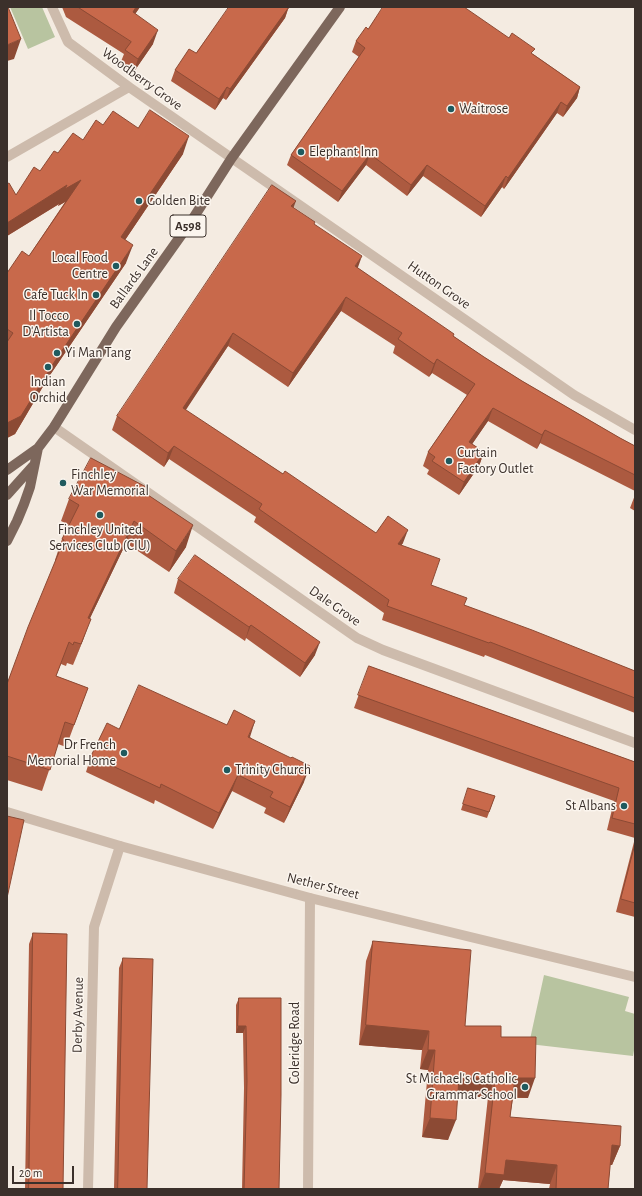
<!DOCTYPE html>
<html>
<head>
<meta charset="utf-8">
<style>
  body { margin:0 }
  #map { position:relative; width:642px; height:1196px; overflow:hidden; background:#f4ebe1; font-family:"Alegreya Sans",sans-serif }
  canvas { display:block }
  .frame { position:absolute; inset:0; border:8px solid #3b302b; pointer-events:none }
  .scale { position:absolute; left:12px; top:1166px; width:62px; height:18px; box-sizing:border-box; border:2px solid #3b302b; border-top:0; padding-left:5px; font-size:12px; line-height:14px; white-space:nowrap; color:#3b302b; -webkit-text-stroke:3px #fbf5ee; paint-order:stroke }
</style>
</head>
<body>
<div id="map">
<canvas width="642" height="1196"></canvas>
<div class="frame"></div>
<div class="scale">20 m</div>
</div>
<script>
const ctx = document.querySelector('canvas').getContext('2d');
ctx.lineJoin = 'round';
function paint(path, color) {
  ctx.fillStyle = color;
  ctx.fill(path, 'evenodd');
}
function trace(path, color, width, dash) {
  ctx.strokeStyle = color;
  ctx.lineWidth = width;
  ctx.lineCap = dash ? 'butt' : 'round';
  ctx.setLineDash(dash || []);
  ctx.stroke(path);
}
function label(font, color, halo, rows, align = 'center') {
  ctx.font = font + ' "Alegreya Sans",sans-serif';
  ctx.lineWidth = 3;
  ctx.setLineDash([]);
  ctx.textBaseline = 'middle';
  ctx.strokeStyle = halo;
  ctx.fillStyle = color;
  for (const [text, x, y, turn = 0] of rows) {
    ctx.save();
    ctx.translate(x, y);
    ctx.rotate((+turn || 0) * Math.PI / 180);
    ctx.textAlign = isNaN(turn) ? turn : align;
    if (halo) ctx.strokeText(text, 0, 0);
    ctx.fillText(text, 0, 0);
    ctx.restore();
  }
}
const green = new Path2D(`
  M10 7H42L55 37 28 49Z
  M544 975 629 997 625 1011 635 1014V1045L633 1056 529 1044Z`);
const minor = new Path2D(`
  M52 7 68 42 129 87 574 395 635 430
  M7 157 129 87
  M54 427 357 638 383 650 635 743
  M88 1189 94 927 120 846
  M308 1189 310 898`);
const tertiary = new Path2D(`
  M7 812 120 846 310 898 635 977`);
const primary = new Path2D(`
  M7 470 38 448
  M7 495 33 466
  M7 541 17 521 24 504 30 487 38 448 54 427 116 327 192 220 231 159 340 7`);
const wall = new Path2D(`
  M62 7H140L135 14 153 44 133 73 120 64 124 54 66 17Z
  M288 9 285 18 226 100 223 98 215 110 171 81 175 70 196 53Z
  M368 29 533 54 580 87 577 98 563 117 557 113 504 189 502 187 481 217 423 176 407 196 366 165 338 202 287 165 291 155 359 57 352 52 356 41Z
  M103 125 138 128 183 154 125 240 126 263 48 378 15 434 7 438V273L29 256 65 202 58 206 59 204 7 236V184L16 195 58 153 83 140Z
  M293 207 314 224 358 268 453 336 484 357 522 381 620 438 635 446V491L540 443 537 449 488 421 472 444 484 452 479 466 459 495 427 474 429 470 423 466 428 452 467 395 432 373 429 377 393 353 395 346 341 311 288 387 228 346 185 410 283 474 376 533 403 543 401 545 431 585 464 605 635 671V713L485 655 484 657 382 620 384 613 254 522 256 517 169 459 164 467 112 430 117 416Z
  M146 494 186 547 169 572 126 543 90 618 83 640 73 665 67 663 66 666 61 664 56 676 88 688 66 747 58 744 42 791 7 780V684L56 560H55L62 539 69 525 61 521 69 499Z
  M635 495V511L630 508Z
  M178 579 315 655 300 677 246 638 245 641 174 593Z
  M369 666 635 762V838L607 830 614 801 354 708Z
  M119 729 250 737 304 782 284 823 264 813 266 808 232 791 213 829 155 800 154 804 86 772 91 756Z
  M468 788 495 796 487 818 461 810Z
  M635 838V917L616 912Z
  M33 933 63 1189H25L29 944Z
  M373 941 465 1026 501 1037 528 1098H513L510 1117 620 1146 612 1165H610L608 1189H549L550 1184 503 1180 499 1189H478L488 1097H458L448 1140 422 1137 428 1070 420 1069 422 1050 359 1045 366 961Z
  M123 958 147 1189H114L119 968Z
  M239 998H281L279 1189H242L244 1088 243 1033H236V1005Z`);
const shadedWall = new Path2D(`
  M136 7H140L127 26 133 12Z
  M286 7H290L288 9 285 18 226 100 230 89Z
  M158 30 153 44 133 73 138 59Z
  M21 39 14 59 7 61V45Z
  M227 87 223 98 215 110 219 99Z
  M580 87 577 98 563 117 567 106Z
  M561 102 557 113 504 189 508 178Z
  M189 136 183 154 115 255 121 237Z
  M370 154 366 165 338 202 342 191Z
  M427 165 423 176 407 196 411 185Z
  M506 176 502 187 481 217 485 206Z
  M81 180 74 197 58 206 59 204 7 236V223L67 185Z
  M296 201 291 214V206Z
  M133 245 126 263 48 378 15 434 7 438V423L55 361Z
  M362 256 357 270 355 266Z
  M346 297 341 311 288 387 293 373Z
  M233 333 228 346 178 422 183 408Z
  M437 359 432 373 429 377 434 364Z
  M493 408 488 421 464 456 469 442Z
  M545 430 540 443 537 449 542 435Z
  M174 446 169 459 164 467 168 453Z
  M484 452 479 466 459 495 464 482Z
  M134 521 126 543 80 639 88 618Z
  M193 525 186 547 169 572 176 551Z
  M408 530 403 543 393 557 398 544Z
  M91 619 83 640 73 665 81 644Z
  M251 625 246 638 245 641 249 627Z
  M320 642 315 655 300 677 305 663Z
  M255 721 250 737 242 753 248 737Z
  M310 766 304 782 284 823 290 807Z
  M238 775 232 791 213 829 219 813Z
  M366 1025 429 1031 422 1050 359 1045Z
  M238 1026H246L243 1033H236Z
  M428 1050H435L428 1070 420 1069Z
  M459 1078H495L488 1097H452Z
  M515 1078H535L528 1098 508 1097Z
  M430 1118 456 1120 448 1140 422 1137Z
  M612 1145 620 1146 612 1165H605Z
  M506 1160 557 1165 550 1184 503 1180 499 1189H479L485 1173Z`);
const building = new Path2D(`
  M7 7H8L21 39 7 45Z
  M78 7H136L133 12 158 30 138 59 125 50 131 42Z
  M229 7H289L230 89 227 87 219 99 175 70 189 49 196 53Z
  M383 7H464L509 38 512 33 535 49 531 53 580 87 567 106 561 102 508 178 506 176 485 206 427 165 411 185 370 154 342 191 291 155 365 48 356 41 366 27 368 29Z
  M150 110 189 136 121 237 133 245 55 361 21 416 7 423V342L13 333 7 329V273L22 251 29 256 81 180 65 189 67 185 7 223V184L9 183 16 195 34 167 40 171 54 151 58 153 73 133 83 140 96 120 103 125 113 111 138 128Z
  M272 185 296 201 291 206 315 222 314 224 362 256 355 266 454 334 453 336 484 357 522 381 620 438 635 446V475L545 430 542 435 493 408 469 442 484 452 464 482 432 461 435 457 428 452 475 384 437 359 434 364 398 339 402 333 346 297 293 373 233 333 183 408 283 474 285 471 376 533 388 516 408 530 398 544 440 559 431 585 467 598 464 605 532 630 635 671V698L490 642 489 643 387 606 389 600 259 509 262 504 174 446 168 453 117 416Z
  M91 458 148 488 145 493 193 525 176 551 134 521 88 618 91 619 81 644 74 642 73 645 69 642 56 676 88 688 74 725 65 722 50 770 7 756V684L28 627 64 540 62 539 79 505 69 499Z
  M195 555 320 642 305 663 251 625 249 627 178 579Z
  M369 666 635 762V824L612 818 619 788 358 695Z
  M139 685 227 725 234 710 255 721 248 737 291 758 292 757 310 766 290 807 270 797 273 792 238 775 219 813 161 784 160 788 91 756 107 723 119 729Z
  M468 788 495 796 489 812 463 804Z
  M7 816 24 820 7 898Z
  M635 844V903L621 899Z
  M33 933 67 934 63 1189H29Z
  M373 941 471 950 465 1026H501V1037H536L535 1078H515L510 1117 621 1126 620 1146 612 1145 608 1189H556L557 1165 506 1160 504 1175 485 1173 495 1078H459L456 1120 430 1118 435 1050H428L429 1031 366 1025Z
  M123 958 153 959 147 1189H118Z
  M239 998H281V1095L279 1189H244L247 1081 246 1026H238Z`);
const markers = [
  [451,109,4,"#1f5a5e"],
  [301,152,4,"#1f5a5e"],
  [139,201,4,"#1f5a5e"],
  [116,266,4,"#1f5a5e"],
  [96,295,4,"#1f5a5e"],
  [77,324,4,"#1f5a5e"],
  [57,353,4,"#1f5a5e"],
  [48,367,4,"#1f5a5e"],
  [449,461,4,"#1f5a5e"],
  [63,483,4,"#1f5a5e"],
  [100,515,4,"#1f5a5e"],
  [124,753,4,"#1f5a5e"],
  [227,770,4,"#1f5a5e"],
  [624,806,4,"#1f5a5e"],
  [525,1087,4,"#1f5a5e"]
];
const shields = [
  [188,226,36]
];
const shieldNames = [
  ["A598",188,226]
];
const streetNames = [
  ["Woodberry Grove",142,79,36],
  ["Ballards Lane",134,278,-54],
  ["Hutton Grove",439,285,35],
  ["Dale Grove",335,606,35],
  ["Nether Street",323,886,14],
  ["Derby Avenue",78,1015,-89],
  ["Coleridge Road",295,1043,-90]
];
const poiNames = [
  ["Waitrose",459,109],
  ["Elephant Inn",309,152],
  ["Golden Bite",147,201],
  ["Local Food",108,258,"right"],
  ["Centre",108,274,"right"],
  ["Cafe Tuck In",88,295,"right"],
  ["Il Tocco",69,316,"right"],
  ["D'Artista",69,332,"right"],
  ["Yi Man Tang",65,353],
  ["Indian",48,382,"center"],
  ["Orchid",48,398,"center"],
  ["Curtain",457,453],
  ["Factory Outlet",457,469],
  ["Finchley",71,475],
  ["War Memorial",71,491],
  ["Finchley United",100,530,"center"],
  ["Services Club (CIU)",100,546,"center"],
  ["Dr French",116,745,"right"],
  ["Memorial Home",116,761,"right"],
  ["Trinity Church",235,770],
  ["St Albans",616,806,"right"],
  ["St Michael's Catholic",517,1079,"right"],
  ["Grammar School",517,1095,"right"]
];
paint(green, '#b8c4a0');
trace(minor, '#cdbbac', 10);
trace(tertiary, '#cdbbac', 10);
trace(primary, '#7d675c', 10);
paint(wall, '#ac5a40');
paint(shadedWall, '#8c4a34');
paint(building, '#c8694b');
trace(building, '#8c4a34', 1);
for (const [x, y, r, color] of markers) {
  const dot = new Path2D();
  dot.arc(x, y, r, 0, 2 * Math.PI);
  ctx.fillStyle = color;
  ctx.fill(dot);
  trace(dot, '#fbf5ee', 1.5);
}
for (const [x, y, w] of shields) {
  const box = new Path2D();
  box.roundRect(x - w / 2, y - 11, w, 22, 3);
  ctx.fillStyle = '#fbf5ee';
  ctx.fill(box);
  trace(box, '#3b302b', 1);
}
label('bold 13px', '#3b302b', null, shieldNames);
label('14px', '#3b302b', '#fbf5ee', streetNames);
label('14px', '#3b302b', '#fbf5ee', poiNames, 'left');
</script>
</body>
</html>
